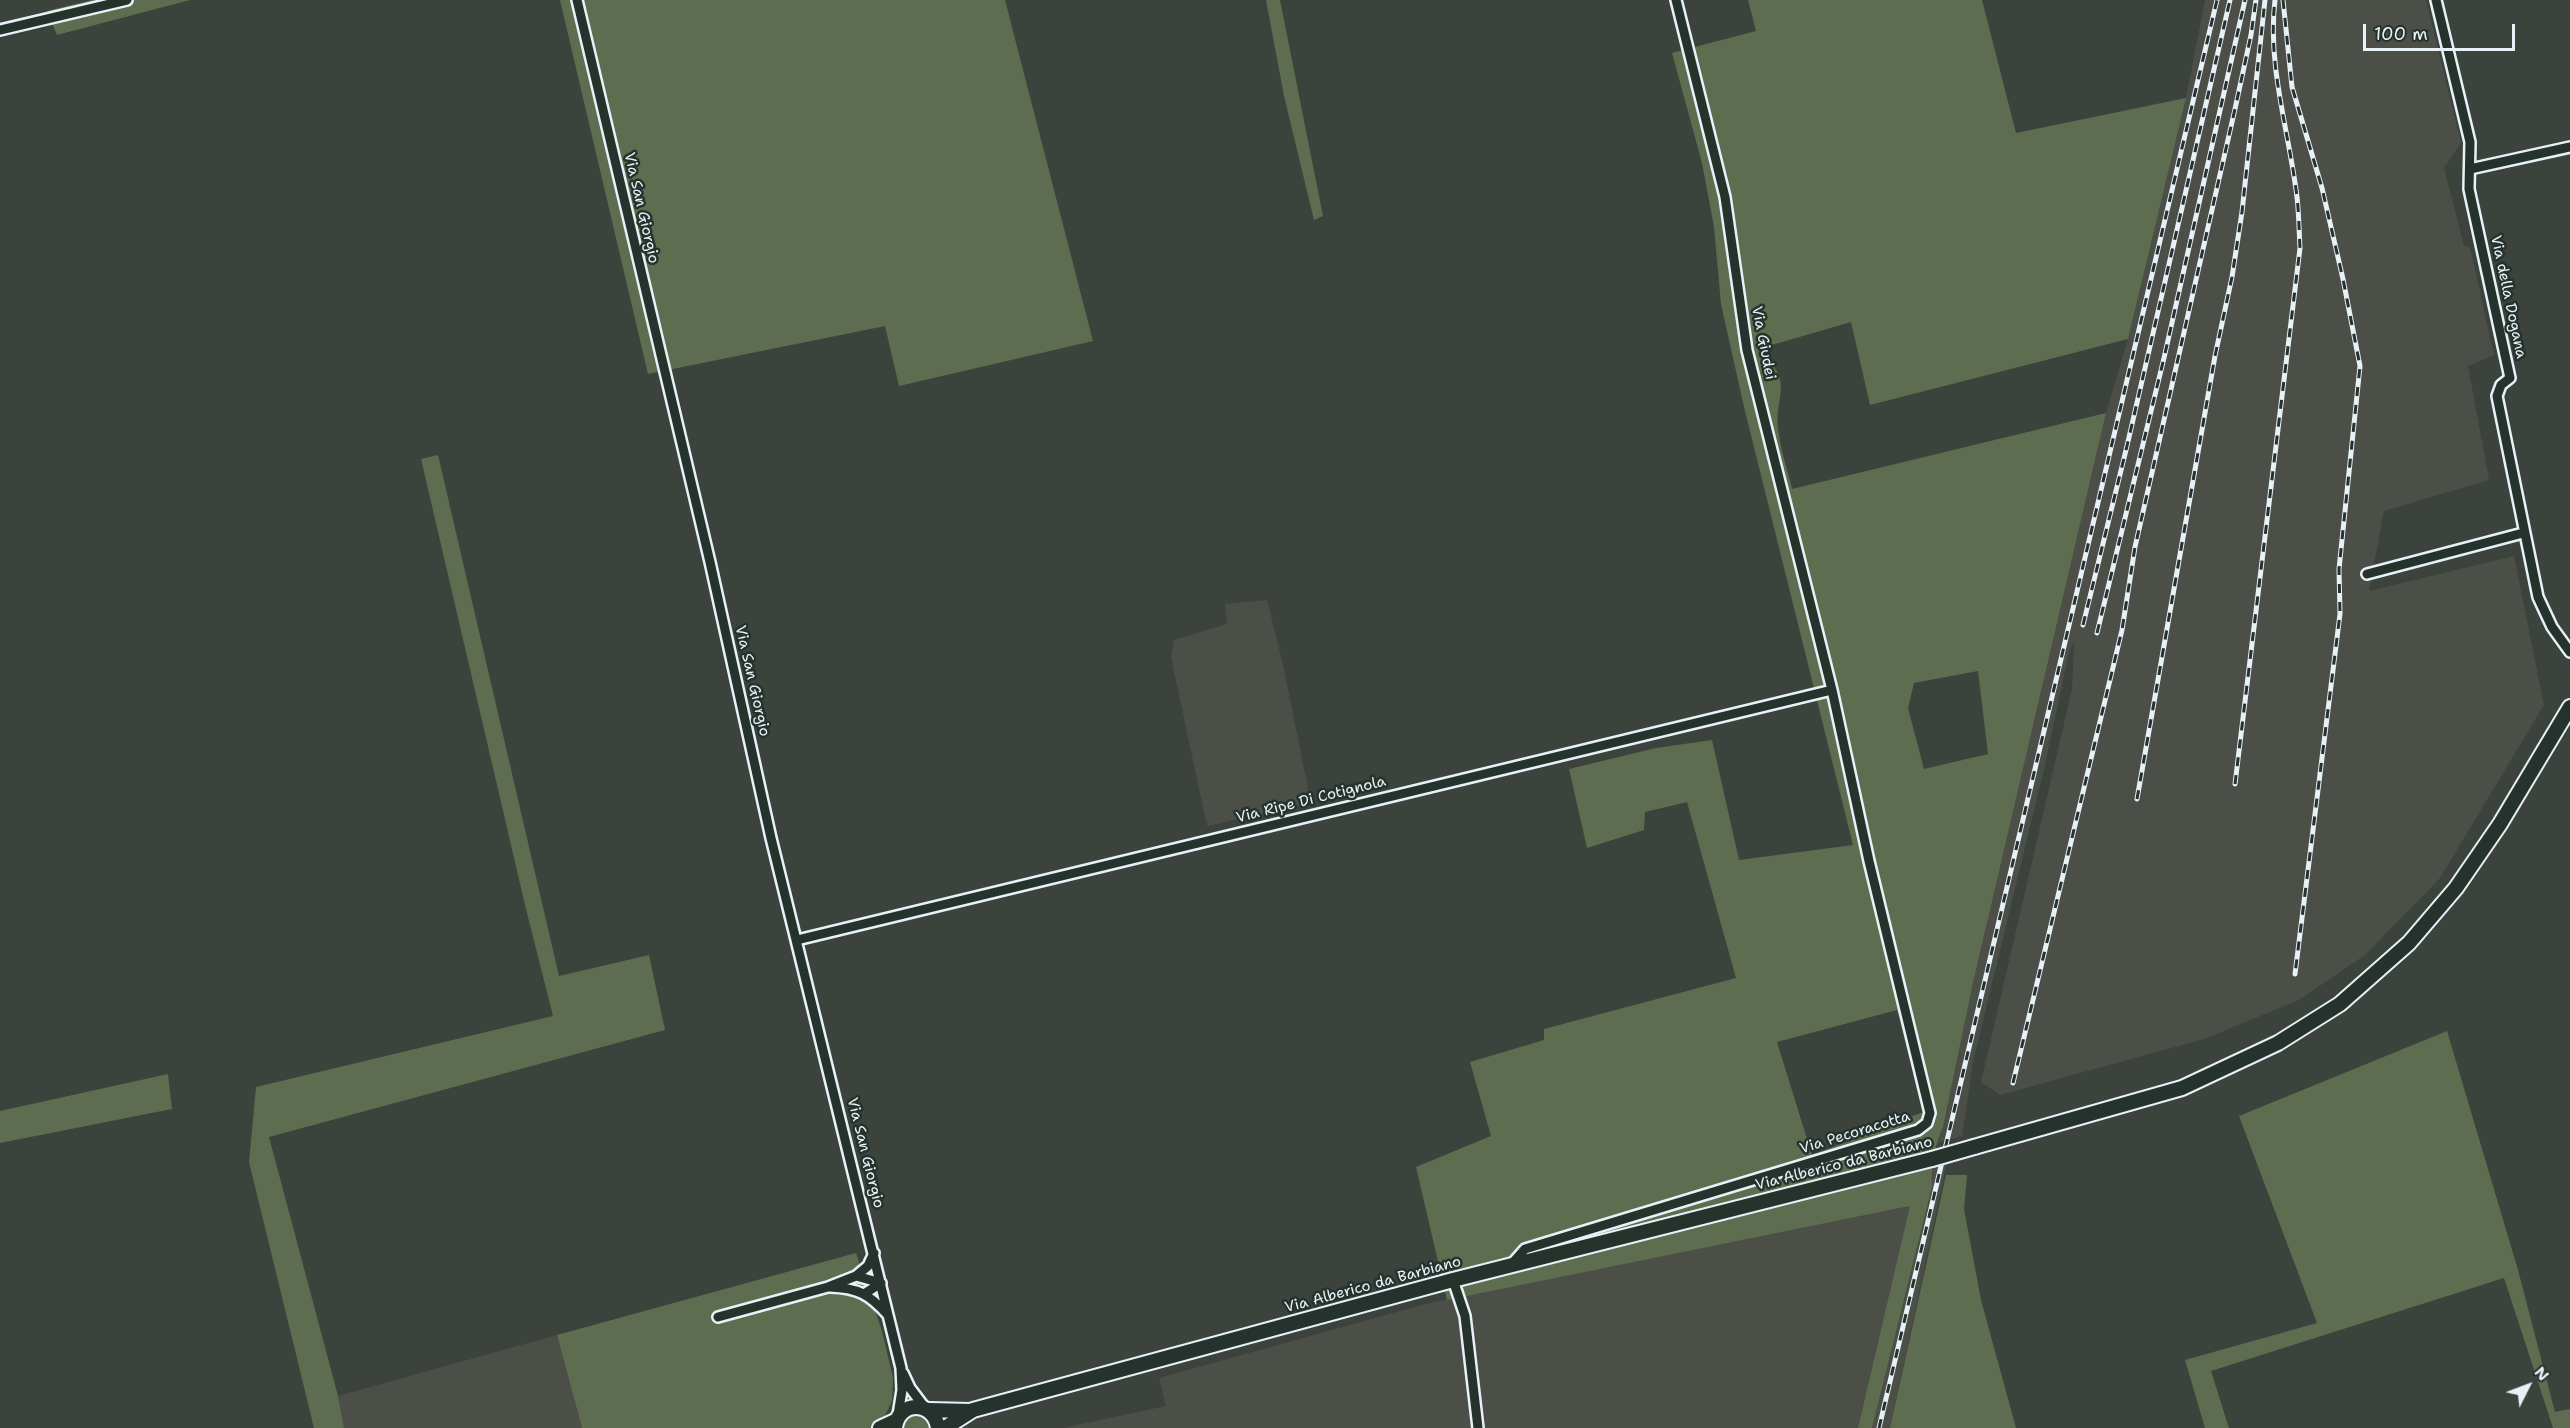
<!DOCTYPE html>
<html>
<head>
<meta charset="utf-8">
<style>
  body { margin:0 }
  #map { position:relative; width:2570px; height:1428px; overflow:hidden; background:#3c433d; font-family:"Shantell Sans",sans-serif }
  canvas { display:block }
  .north { position:absolute; left:2498px; top:1356px; width:60px; height:60px; -webkit-text-stroke:4px #26332d; paint-order:stroke; rotate:48deg; font-size:16px; font-weight:700; line-height:24px; text-align:center; color:#e8f1f8 }
  .north::after { content:''; display:block; margin:auto; width:21px; height:27px; background:#e8f1f8; clip-path:polygon(50% 0,100% 100%,50% 72%,0 100%) }
  .scale { position:absolute; left:2363px; top:24px; width:152px; height:27px; box-sizing:border-box; border:3px solid #e8f1f8; border-top:0; padding-left:8px; font-size:18px; line-height:21px; white-space:nowrap; color:#e8f1f8; -webkit-text-stroke:4px #26332d; paint-order:stroke }
</style>
</head>
<body>
<div id="map">
<canvas width="2570" height="1428"></canvas>
<div class="north">N</div>
<div class="scale">100 m</div>
</div>
<script>
const ctx = document.querySelector('canvas').getContext('2d');
ctx.lineJoin = 'round';
function paint(path, color) {
  ctx.fillStyle = color;
  ctx.fill(path, 'evenodd');
}
function trace(path, color, width, dash) {
  ctx.strokeStyle = color;
  ctx.lineWidth = width;
  ctx.lineCap = dash ? 'butt' : 'round';
  ctx.setLineDash(dash || []);
  ctx.stroke(path);
}
function label(font, color, halo, rows, align = 'center') {
  ctx.font = font + ' "Shantell Sans",sans-serif';
  ctx.lineWidth = 5;
  ctx.setLineDash([]);
  ctx.textBaseline = 'middle';
  ctx.strokeStyle = halo;
  ctx.fillStyle = color;
  for (const [text, x, y, turn = 0] of rows) {
    ctx.save();
    ctx.translate(x, y);
    ctx.rotate((+turn || 0) * Math.PI / 180);
    ctx.textAlign = isNaN(turn) ? turn : align;
    if (halo) ctx.strokeText(text, 0, 0);
    ctx.fillText(text, 0, 0);
    ctx.restore();
  }
}
const built = new Path2D(`
  M2205 0H2426L2461 143 2444 168 2464 246 2470 247 2494 355 2468 366 2489 480 2384 511 2369 591 2514 556 2544 705 2440 878 2365 955 2299 1000 2204 1039 2000 1095 1981 1082 2072 689 2074 640 2068 657 2044 769 1973 1062 1962 1136 1936 1144 1943 1126 1973 983 2106 413 2128 339 2186 98Z
  M1267 600 1284 669 1311 803 1207 826 1171 657 1174 640 1227 624 1225 604Z
  M1947 1162 1890 1428H1872L1932 1187 1931 1166Z
  M1911 1206 1858 1428H1063L1166 1406 1159 1378 1429 1303Z
  M557 1335 582 1428H344L338 1396Z`);
const green = new Path2D(`
  M92 0H190L57 35 47 11Z
  M560 0H1005L1093 341 899 386 885 326 648 374Z
  M1266 0H1280L1323 216 1314 220 1284 96Z
  M1748 0H1982L2016 133 2186 98 2128 339 1870 405 1851 322 1758 349C1798 385 1772 394 1779 434 1781 452 1788 471 1792 489L2106 413 1973 983 1943 1127C1934 1147 1931 1165 1932 1187L1872 1428H1858L1910 1206 1447 1300 1416 1167 1491 1136 1470 1062 1544 1040V1029L1736 978 1687 802 1645 812 1644 830 1587 848 1569 769 1656 748 1712 740 1739 860 1853 845 1744 407 1721 304 1714 227 1702 163 1672 53 1756 31ZM1978 671 1988 754 1924 769 1908 708 1914 683ZM1897 1010 1923 1112 1812 1155 1777 1042Z
  M438 455 559 976 649 955 665 1030 269 1137 338 1396 344 1428H314L249 1162 256 1087 553 1016 525 905 421 459Z
  M2447 1031 2518 1270 2555 1412 2570 1409V1428H2553L2504 1278 2211 1371 2229 1428H2205L2185 1360 2317 1323 2239 1116Z
  M168 1074 172 1109 0 1143V1111Z
  M1946 1175H1967L1964 1209 1981 1300 2016 1428H1890Z
  M856 1253 882 1331 893 1378 892 1401 884 1417 886 1428H582L557 1335Z
  M914 1414 926 1419 929 1428H902L903 1421Z`);
const minor = new Path2D(`
  M577 0 710 562 771 838 901 1368 902 1390 898 1415
  M2436 0 2470 142 2469 189 2510 378 2501 385 2497 396 2538 597 2552 627 2570 652
  M0 30 127 0
  M2470 169 2570 147
  M2367 574 2523 533
  M797 940 1832 690
  M1510 1266 1525 1249 1918 1130 1927 1123 1930 1113 1869 861 1832 690 1747 350 1725 197 1676 0
  M856 1276 868 1266 874 1253
  M1453 1280 1465 1316 1478 1428
  M830 1287C858 1288 869 1294 888 1315
  M718 1317 828 1287 856 1276 881 1283 864 1294
  M903 1373 910 1388 925 1408`);
const secondary = new Path2D(`
  M1974 1147 2182 1088 2278 1043 2340 1004 2409 943 2456 888 2500 824 2570 707
  M929 1410 971 1411
  M880 1428 895 1421
  M895 1428C898 1400 934 1400 938 1428
  M945 1428 973 1410 1453 1280 1932 1159`);
const rail = new Path2D(`
  M2283 0 2292 87 2322 188 2343 279 2360 366 2339 569 2340 614 2295 974
  M2083 625 2127 446 2230 0
  M2097 633 2164 358 2245 0
  M2235 784 2300 248C2299 231 2299 214 2297 197 2289 131 2267 66 2275 0
  M2137 799 2215 356 2232 277 2242 212 2265 0
  M2013 1083 2122 630 2135 547 2235 109 2251 35 2256 0
  M1879 1428 2217 0`);
const secondaryBridge = new Path2D(`
  M1932 1159 1974 1147`);
const streetNames = [
  ["Via San Giorgio",641,208,77],
  ["Via della Dogana",2508,297,78],
  ["Via Giudei",1763,343,79],
  ["Via San Giorgio",752,681,77],
  ["Via Ripe Di Cotignola",1311,800,-14],
  ["Via Pecoracotta",1855,1133,-17],
  ["Via San Giorgio",865,1153,76],
  ["Via Alberico da Barbiano",1844,1164,-14],
  ["Via Alberico da Barbiano",1373,1285,-15]
];
paint(built, '#4c4e48');
paint(green, '#5e6d4f');
trace(minor, '#e8f1f8', 14);
trace(secondary, '#e8f1f8', 18);
trace(minor, '#26332d', 9);
trace(secondary, '#26332d', 14);
trace(rail, '#e8f1f8', 5);
trace(rail, '#26332d', 3, [9]);
trace(secondaryBridge, '#e8f1f8', 18, []);
trace(secondaryBridge, '#26332d', 14);
label('15px', '#e8f1f8', '#26332d', streetNames);
</script>
</body>
</html>
